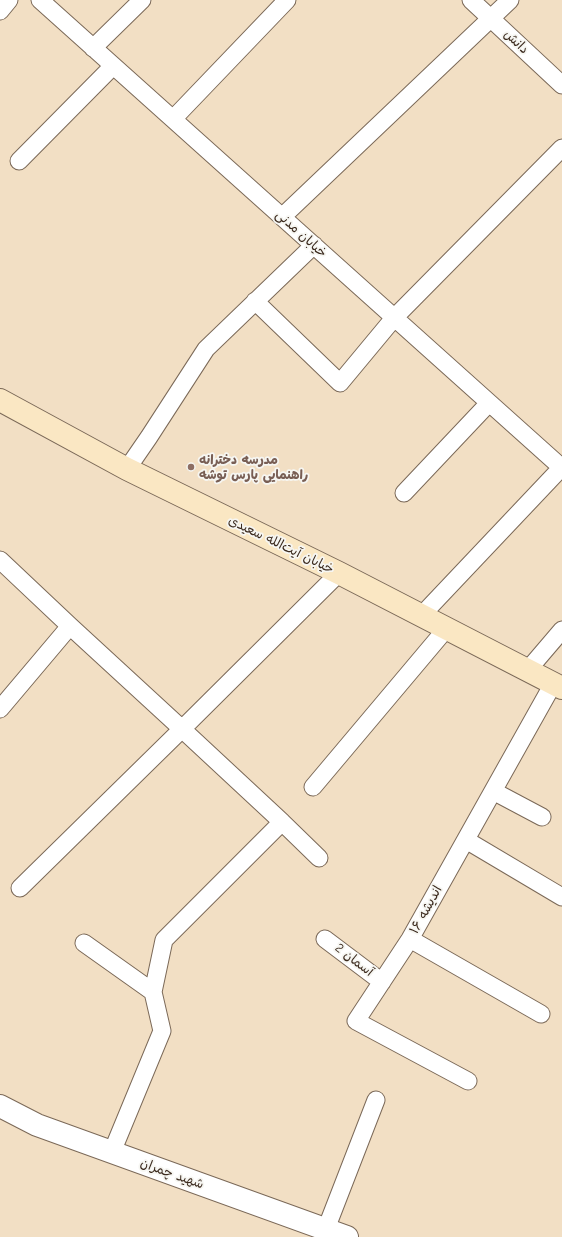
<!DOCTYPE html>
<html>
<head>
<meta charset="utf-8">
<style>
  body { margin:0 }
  canvas { display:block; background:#f2dfc4 }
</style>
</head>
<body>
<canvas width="562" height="1237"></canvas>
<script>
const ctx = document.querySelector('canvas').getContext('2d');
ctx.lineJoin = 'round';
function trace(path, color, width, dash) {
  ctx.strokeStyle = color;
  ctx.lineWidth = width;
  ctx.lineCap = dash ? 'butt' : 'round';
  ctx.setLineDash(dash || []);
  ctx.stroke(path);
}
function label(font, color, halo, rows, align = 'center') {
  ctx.font = font + ' "Comic Neue","Playpen Sans Arabic",sans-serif';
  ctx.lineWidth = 3.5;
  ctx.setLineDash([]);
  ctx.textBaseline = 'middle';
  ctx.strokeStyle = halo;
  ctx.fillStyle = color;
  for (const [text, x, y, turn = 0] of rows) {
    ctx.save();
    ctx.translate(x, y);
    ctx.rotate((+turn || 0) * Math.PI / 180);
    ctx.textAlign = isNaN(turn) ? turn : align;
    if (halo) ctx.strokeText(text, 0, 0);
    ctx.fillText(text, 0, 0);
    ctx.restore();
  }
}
const minor = new Path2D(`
  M40 0 562 468
  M471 0 562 85
  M0 11 9 0
  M93 48 142 0
  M173 119 287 0
  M19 161 113 66
  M282 217 510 0
  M255 301 340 383 394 318 562 148
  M127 469 149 437 206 349 314 245
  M404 493 489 403
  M0 560 70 626 182 729 20 888
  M421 616 562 467
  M527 671 562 630
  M0 709 70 626
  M313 787 446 629
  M493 791 542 817
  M282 822 319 858
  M466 840 562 897
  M325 939 382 982
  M410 939 541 1014
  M84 943 153 992
  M468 1081 356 1021 410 939 553 684
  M112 1152 162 1031 153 992 164 940 282 822 182 729 339 573
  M326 1229 376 1100`);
const tertiary = new Path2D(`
  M0 1106 37 1125 347 1237`);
const secondary = new Path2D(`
  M0 400 127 469 339 573 562 688`);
const markers = [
  [191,467,4,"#8d6e63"]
];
const streetNames = [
  ["دانش",516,42,43],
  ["خیابان مدنی",301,234,42],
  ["خیابان آیت‌الله سعیدی",281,545,26],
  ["اندیشه ۱۶",426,910,-61],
  ["آسمان 2",354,960,38],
  ["شهید چمران",172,1174,20]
];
const educationNames = [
  ["مدرسه دخترانه",199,460],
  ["راهنمایی پارس توشه",199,475]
];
trace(minor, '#7b6958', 19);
trace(tertiary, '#7b6958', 24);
trace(secondary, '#7b6958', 24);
trace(minor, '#fff', 17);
trace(tertiary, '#fff', 22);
trace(secondary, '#fae7c3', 22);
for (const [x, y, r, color] of markers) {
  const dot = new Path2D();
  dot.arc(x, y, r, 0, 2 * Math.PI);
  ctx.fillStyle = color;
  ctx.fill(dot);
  trace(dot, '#f6f6f2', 1.5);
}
label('13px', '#3b2a1e', '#f6f6f2', streetNames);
label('bold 13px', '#785e54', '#f6f6f2', educationNames, 'left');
</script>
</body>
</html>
